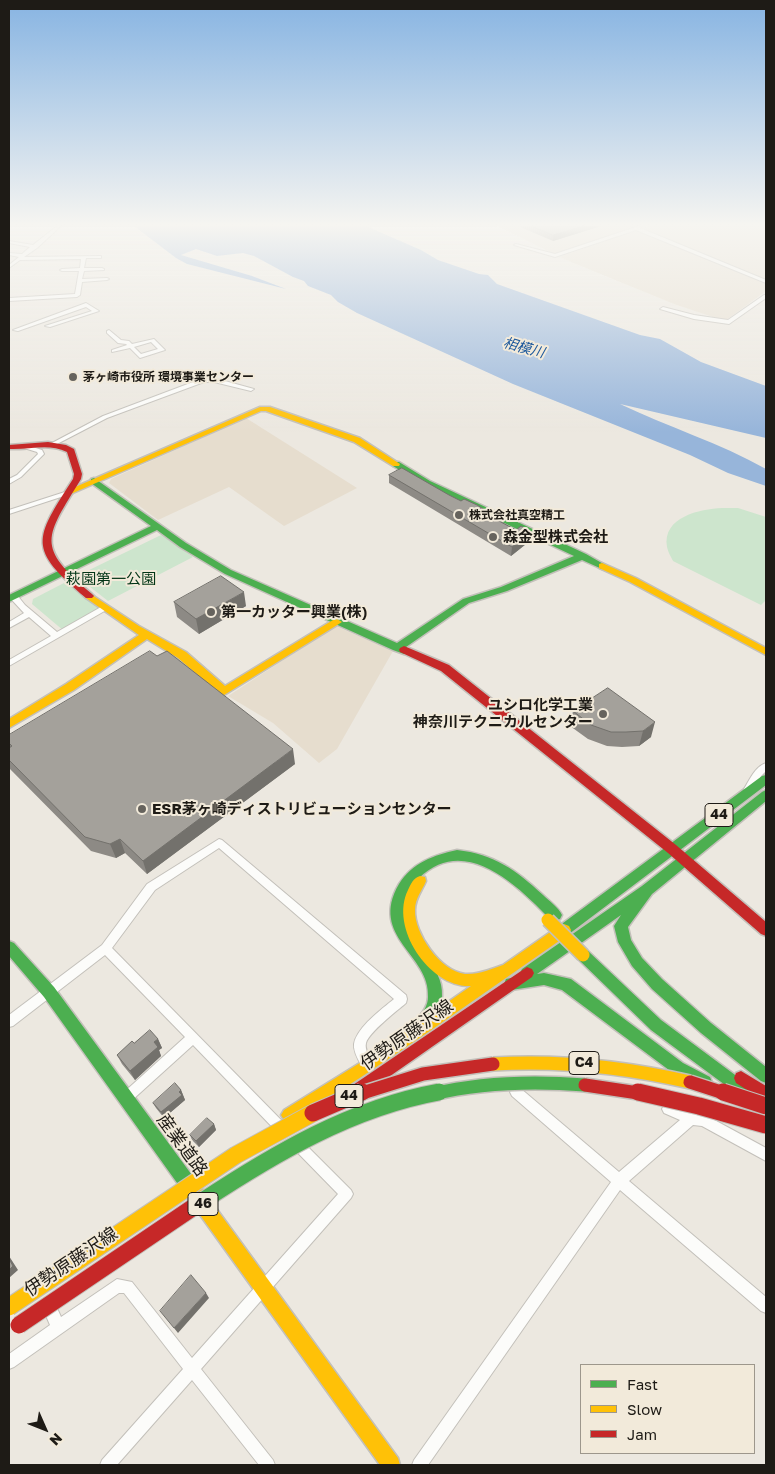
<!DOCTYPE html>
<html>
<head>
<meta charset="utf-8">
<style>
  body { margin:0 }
  #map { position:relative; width:775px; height:1474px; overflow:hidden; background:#ece8e0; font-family:"Golos Text",sans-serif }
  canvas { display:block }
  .frame { position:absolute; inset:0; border:10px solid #1e1b16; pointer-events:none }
  .legend { position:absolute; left:580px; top:1364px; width:175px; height:90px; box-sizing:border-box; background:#f2eada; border:1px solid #9d978c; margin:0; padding:6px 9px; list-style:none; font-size:15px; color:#1e1b16 }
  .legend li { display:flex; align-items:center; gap:10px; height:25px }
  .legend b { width:25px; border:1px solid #9d978c }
  .north { position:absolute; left:20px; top:1404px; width:50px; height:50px; -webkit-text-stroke:4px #f2eada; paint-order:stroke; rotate:134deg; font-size:14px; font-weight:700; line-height:20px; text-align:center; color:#1e1b16 }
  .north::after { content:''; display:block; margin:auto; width:18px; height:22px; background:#1e1b16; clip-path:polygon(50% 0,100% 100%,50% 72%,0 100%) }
</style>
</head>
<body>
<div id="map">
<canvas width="775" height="1474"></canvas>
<div class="frame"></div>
<ul class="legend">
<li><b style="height:6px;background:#4caf50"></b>Fast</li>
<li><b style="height:6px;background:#ffc107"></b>Slow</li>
<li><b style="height:6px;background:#c62828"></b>Jam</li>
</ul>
<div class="north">N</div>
</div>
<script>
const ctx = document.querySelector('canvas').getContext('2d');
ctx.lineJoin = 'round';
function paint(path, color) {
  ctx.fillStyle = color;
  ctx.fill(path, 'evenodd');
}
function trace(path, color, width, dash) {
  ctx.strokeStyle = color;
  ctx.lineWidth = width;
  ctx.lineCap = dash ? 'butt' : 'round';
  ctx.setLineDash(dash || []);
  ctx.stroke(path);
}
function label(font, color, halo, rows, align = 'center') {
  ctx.font = font + ' "Golos Text","Noto Sans JP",sans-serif';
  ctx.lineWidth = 4;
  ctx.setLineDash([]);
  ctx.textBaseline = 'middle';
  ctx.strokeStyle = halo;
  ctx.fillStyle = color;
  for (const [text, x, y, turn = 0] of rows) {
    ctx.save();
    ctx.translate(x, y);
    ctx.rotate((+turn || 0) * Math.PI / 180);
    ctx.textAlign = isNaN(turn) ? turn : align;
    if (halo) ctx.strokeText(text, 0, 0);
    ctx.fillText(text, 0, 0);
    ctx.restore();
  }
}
const built = new Path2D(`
  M497 226H641L556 255Z
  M649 226H766V280L639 229Z
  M636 230 766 283V291L725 321 674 304 559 257Z
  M246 418 357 488 284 526 229 487 158 520 109 483 111 479Z
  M334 627H338L393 651 337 749 319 763 273 723 228 696Z`);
const green = new Path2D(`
  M722 508H738L766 517V600L761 605 673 561C671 557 668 552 667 547 662 517 700 509 722 508Z
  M161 535 193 557 108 601 80 579 83 573Z
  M69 582 101 609 64 631 32 604 33 599 64 583Z`);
const water = new Path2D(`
  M134 226H366L421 250 438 260 479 274 488 275 497 284 640 335 660 339 701 362 766 386V438L620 404C668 427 720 443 766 469V486L728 473 690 455 513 384 357 313 338 302 331 295 308 286 304 281 293 277 254 256 243 253 217 256 196 249 181 255 252 276 286 289 187 264 176 258Z`);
const street = new Path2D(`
  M57 226H61L37 248 24 257 101 256V258H86L84 268H102L104 269V270L84 271 82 279 107 278 109 279 107 280 82 282 80 295 77 297 9 301V298L75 294 79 271H62L60 270 62 269 80 268 81 259 20 260 9 268V265L19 257 9 255V253L22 254 30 247 9 243V241L33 245Z
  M639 226 641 227 640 228 766 280V283L636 230 555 257 514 245 516 244 555 254Z
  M764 295H766V298L729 324 694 319 660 309 663 307 694 315 728 320Z
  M86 303 99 311 50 327 45 326 92 311 86 307 18 331 13 330Z
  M109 330 121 340 129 341 132 344 154 339 165 350 140 358 130 348 112 352V350L127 345 126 344 118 343 107 333V331ZM151 342 158 349 141 354 134 347Z
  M214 378 254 389 251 391 214 382H204L107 418 57 444 52 443 103 416 201 379Z
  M26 445 42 450 44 454 21 477 9 484V479L17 475 38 454 37 452 24 448 23 447Z
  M68 491 71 493 70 494 9 514V510Z
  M11 595H17L25 605 57 632 101 607H107L108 609 9 666V660L51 636 29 617 9 628V622L24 613 11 599 10 597Z
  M766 763V771L761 776 752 792H746L744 789C750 779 755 767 766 763Z
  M219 839 222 840 406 995 407 999 406 1003C397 1011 369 1032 366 1043 364 1050 371 1060 374 1066L372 1070 368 1072 364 1070C360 1063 353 1052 354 1044 357 1027 382 1009 394 999L219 848 155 890 112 948 286 1125 288 1129 286 1133 282 1135 278 1133 193 1045 130 1102 126 1104 122 1102 120 1098 122 1094 185 1037 105 955 13 1026 9 1027V1015L102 945 147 884Z
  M516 1086 520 1088 619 1172 680 1120 664 1113 662 1109 664 1105 668 1103 691 1113 707 1116 766 1148V1161L702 1126 693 1125 629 1181 766 1297V1313L761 1311 620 1190 428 1465H412L414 1460 611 1182 512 1096 510 1092 512 1088Z
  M298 1139 302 1141 351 1190 353 1194 351 1198 201 1369 273 1460 275 1465H259L192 1380 117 1465H100L102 1460 183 1369 124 1293H119L14 1367 9 1369V1354L50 1325 41 1304 43 1299 48 1297 53 1299 61 1317 117 1279 132 1282 192 1358 338 1194 294 1149 292 1145 294 1141Z`);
const fast = new Path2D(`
  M393 462H399L430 481 586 554 607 566 602 569 582 560 507 591 469 603 406 647 409 650 404 654 393 650 225 574 180 547 157 530 9 602V595L151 526 91 483V479L94 478 186 543 231 570 397 643 463 599 501 587 574 556 424 485 393 466Z
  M766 775V785L569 934 564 936 559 934 557 930 559 926 762 776Z
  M766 790V801L652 894 628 927 631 940 642 958 662 979 711 1023 766 1067V1083L761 1081 701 1033 652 989 632 966 618 942 614 926 621 915 537 974 544 973 571 979 683 1063 710 1077 712 1082 710 1087 705 1089 673 1073 562 990 544 985 511 990 506 989 504 984 506 979 521 976 520 973 522 969 642 886 762 792Z
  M457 850C494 854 516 870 543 895 549 901 558 907 562 915L560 919 555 921 550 919C518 886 465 833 419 878 407 889 402 903 405 919 410 948 444 965 442 996 442 1011 429 1035 415 1040L410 1038 408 1033C413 1020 428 1012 428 997 431 955 368 937 399 884 412 863 434 855 457 850Z
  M9 941 14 943 54 987 197 1182 199 1188 197 1194 191 1196 185 1194 44 997 9 956Z
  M583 949 588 951 661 1020 754 1089 757 1094 754 1099 749 1102 744 1099 651 1030 578 959 576 955 578 951Z`);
const slow = new Path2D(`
  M260 407H270L360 438 400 464 399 466H393L354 442 266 411H261L73 493 70 494 66 491Z
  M602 563 636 578 766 648V655L630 582 599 568V564Z
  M89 593 139 626 186 652 225 686 333 620 337 619 342 622 224 695 220 694 178 658 147 639 74 690 9 728V719L66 684 139 635 86 598 84 596 86 594Z
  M420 876 425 877 426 881C422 891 415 898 415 910 414 933 440 971 465 974 478 975 491 969 503 965L559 926 564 924 569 926 571 930 569 934C478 997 388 1062 294 1120L289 1123 284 1120 281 1115 284 1110 363 1061 471 986C430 988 389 928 408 890 411 884 413 878 420 876Z
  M191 1180 197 1182 398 1458 400 1465H380L185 1194 183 1188 185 1182Z`);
const jam = new Path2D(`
  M48 442 66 445 74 449 82 474 81 479C45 538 35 546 92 594L94 596 92 598H86C27 548 34 540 73 479L74 474 67 452C49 443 29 450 9 449V445Z
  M404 646 449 665 676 845 766 922V936L761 934 668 853 441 671 400 652 399 650 400 648Z
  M527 967 532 969 534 973 532 977 363 1095 358 1097 353 1095 350 1090 353 1085Z
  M741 1071 766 1086V1102L736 1083 734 1078 736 1073Z`);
const fastBridgeFar1 = new Path2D(`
  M433 1094C483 1082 534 1081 585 1085`);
const fastBridge = new Path2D(`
  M201 1202C274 1154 351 1108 439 1092`);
const slowBridgeFar1 = new Path2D(`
  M548 920 583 955
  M493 1064C560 1060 625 1067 690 1082`);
const slowBridge = new Path2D(`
  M9 1307 236 1155 313 1113`);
const jamBridgeFar1 = new Path2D(`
  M690 1082 727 1094
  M585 1085 645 1094
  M359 1094 423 1074 493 1064`);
const jamBridge = new Path2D(`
  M638 1092 699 1106 766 1125
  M723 1092 766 1106
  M313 1113 362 1092
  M19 1325 201 1202`);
const wall = new Path2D(`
  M518 226H601L553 241Z
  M389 475 449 495 485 513 516 530 532 532 531 540 511 556 389 483Z
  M174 602 246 606 199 634 177 617Z
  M608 688 651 737 639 746 622 747 607 746 588 739 570 726 573 711Z
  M9 735 295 764 147 874 125 853 116 858 91 851 9 768Z
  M158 1039 162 1048 159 1050 161 1056 135 1080 122 1064 117 1055 134 1043Z
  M181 1090 185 1100 164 1118 156 1108 153 1103Z
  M214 1124 216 1130 199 1147 192 1140 190 1135Z`);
const shadedWall = new Path2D(`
  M584 226H601L553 241V235Z
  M532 532 531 540 511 556 512 547Z
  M244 592 246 606 199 634 196 619Z
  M655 722 651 737 639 746 643 731Z
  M293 749 295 764 147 874 143 861Z
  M120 839 125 853 116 858 110 844Z
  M158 1039 162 1048 159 1050 161 1056 135 1080 130 1071 154 1042Z
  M181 1090 185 1100 164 1118 161 1112Z
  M214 1124 216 1130 199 1147 196 1141Z
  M9 1256 18 1270 9 1278Z
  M206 1293 209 1298 178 1333 174 1328Z`);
const building = new Path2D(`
  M532 226H584L553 235Z
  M402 468 449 495 461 501 464 499 477 505 485 510 482 512 516 530 521 526 532 532 512 547 389 475Z
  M221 576 244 592 196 619 174 602Z
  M150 651 157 656 167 651 293 749 143 861 120 839 110 844 85 837 9 760V748L12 746 9 743V735Z
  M608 688 655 722 643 731 626 732H611L591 725 573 711Z
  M150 1030 158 1039 154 1042 158 1047 130 1071 117 1055 132 1041 134 1043Z
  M175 1083 181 1090 179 1092 182 1095 161 1112 153 1103Z
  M207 1118 214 1124 196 1141 190 1135Z
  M9 1259 13 1266 9 1270Z
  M191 1275 206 1293 174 1328 160 1311Z`);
const markers = [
  [73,377,5,"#66635d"],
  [459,515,5,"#66635d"],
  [493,537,5,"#66635d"],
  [211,612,5,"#66635d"],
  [603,714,5,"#66635d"],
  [142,809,5,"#66635d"]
];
const farPoinames = [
  ["茅ヶ崎市役所 環境事業センター",83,377],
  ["株式会社真空精工",469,515]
];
const farWaternames = [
  ["相模川",524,348,15]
];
const shields = [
  [719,815,28],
  [584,1063,30],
  [349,1096,28],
  [203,1204,30]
];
const shieldNames = [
  ["44",719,815],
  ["C4",584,1063],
  ["44",349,1096],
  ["46",203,1204]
];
const poiNames = [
  ["森金型株式会社",503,537],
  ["第一カッター興業(株)",221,612],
  ["ユシロ化学工業",593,705,"right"],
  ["神奈川テクニカルセンター",593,722,"right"],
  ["ESR茅ヶ崎ディストリビューションセンター",152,809]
];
const parkNames = [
  ["萩園第一公園",111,579]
];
const nearStreetnames = [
  ["伊勢原藤沢線",407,1035,-35],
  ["産業道路",182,1145,54],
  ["伊勢原藤沢線",71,1262,-34]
];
paint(built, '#e6ddce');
paint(green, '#cde5cd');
paint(water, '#97b5da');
trace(street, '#c3c0ba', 2);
trace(fast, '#c3c0ba', 3);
trace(slow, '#c3c0ba', 3);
trace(jam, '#c3c0ba', 3);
paint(street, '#fcfcfa');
paint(fast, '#4caf50');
paint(slow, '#ffc107');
paint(jam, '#c62828');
trace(fastBridgeFar1, '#c3c0ba', 16, []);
trace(fastBridge, '#c3c0ba', 19, []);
trace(slowBridgeFar1, '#c3c0ba', 16, []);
trace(slowBridge, '#c3c0ba', 19, []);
trace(jamBridgeFar1, '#c3c0ba', 16, []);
trace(jamBridge, '#c3c0ba', 19, []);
trace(fastBridgeFar1, '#4caf50', 13);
trace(fastBridge, '#4caf50', 17);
trace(slowBridgeFar1, '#ffc107', 13);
trace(slowBridge, '#ffc107', 17);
trace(jamBridgeFar1, '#c62828', 13);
trace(jamBridge, '#c62828', 17);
paint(wall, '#8d8a85');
paint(shadedWall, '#73716c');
paint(building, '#a4a19b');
trace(building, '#73716c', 1);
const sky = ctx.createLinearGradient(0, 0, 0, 432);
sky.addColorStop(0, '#87b4e2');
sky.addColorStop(0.52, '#f6f5f1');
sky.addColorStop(1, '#f6f5f100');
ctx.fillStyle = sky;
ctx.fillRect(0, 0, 775, 432);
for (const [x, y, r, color] of markers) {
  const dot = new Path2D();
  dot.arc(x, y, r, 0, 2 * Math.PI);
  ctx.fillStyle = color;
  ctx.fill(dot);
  trace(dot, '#f2eada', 2);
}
label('bold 12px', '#1e1b16', '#f2eada', farPoinames, 'left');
label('italic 14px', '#1c589c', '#f2eada', farWaternames);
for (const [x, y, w] of shields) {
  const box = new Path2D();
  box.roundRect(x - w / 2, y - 11.5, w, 23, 4);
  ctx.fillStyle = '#f2eada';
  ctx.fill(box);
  trace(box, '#1e1b16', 1);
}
label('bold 14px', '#1e1b16', null, shieldNames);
label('bold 15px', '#1e1b16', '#f2eada', poiNames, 'left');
label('15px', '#023516', '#f2eada', parkNames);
label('18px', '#1e1b16', '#f2eada', nearStreetnames);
</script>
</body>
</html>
